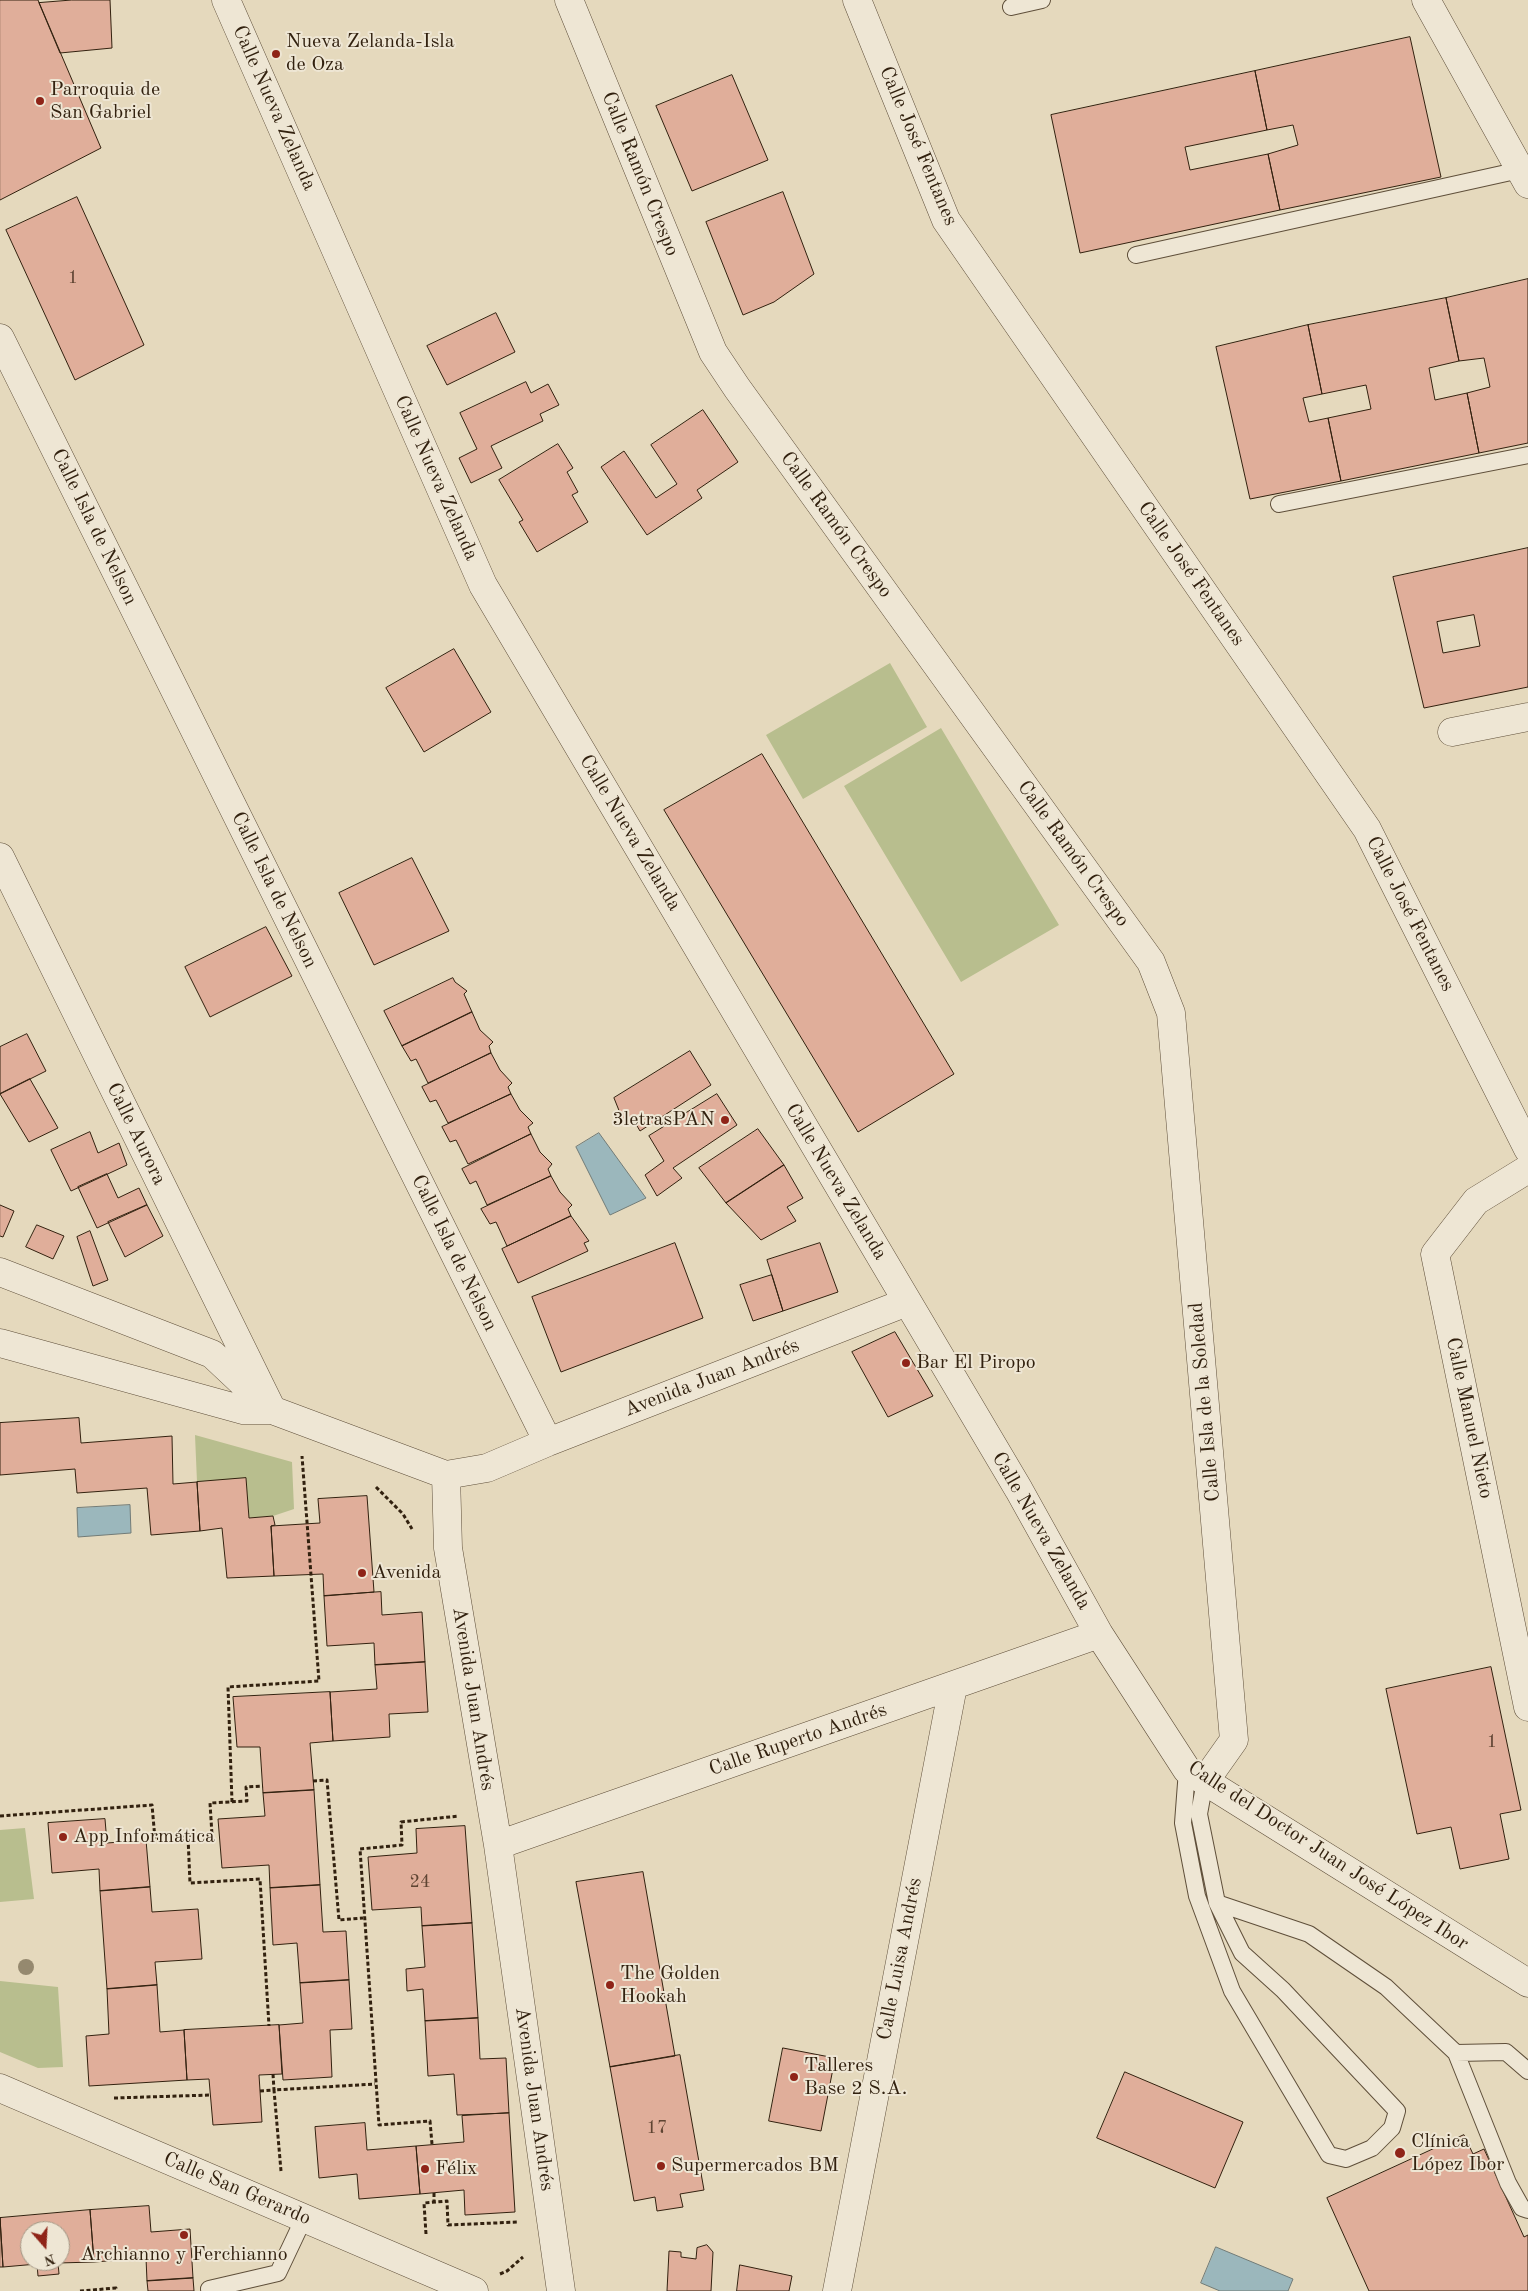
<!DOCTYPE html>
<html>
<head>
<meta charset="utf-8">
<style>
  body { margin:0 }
  #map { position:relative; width:1528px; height:2291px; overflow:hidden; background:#e5d9bd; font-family:"Old Standard TT",serif }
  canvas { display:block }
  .north { position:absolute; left:20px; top:2221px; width:50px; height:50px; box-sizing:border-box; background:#eee6d4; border:1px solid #a39785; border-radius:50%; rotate:161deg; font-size:14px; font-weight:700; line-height:20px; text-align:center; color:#32210f }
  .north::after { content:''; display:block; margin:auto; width:18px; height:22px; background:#8f2418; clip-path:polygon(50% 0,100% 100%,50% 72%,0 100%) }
</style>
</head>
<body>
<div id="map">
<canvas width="1528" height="2291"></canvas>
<div class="north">N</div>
</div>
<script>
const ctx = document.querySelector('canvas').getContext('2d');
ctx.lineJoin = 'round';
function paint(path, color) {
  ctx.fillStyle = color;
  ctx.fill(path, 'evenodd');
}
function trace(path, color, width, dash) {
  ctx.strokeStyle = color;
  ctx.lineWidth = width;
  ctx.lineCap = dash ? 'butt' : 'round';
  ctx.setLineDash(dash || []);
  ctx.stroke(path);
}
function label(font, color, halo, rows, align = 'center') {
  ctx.font = font + ' "Old Standard TT",serif';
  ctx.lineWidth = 4;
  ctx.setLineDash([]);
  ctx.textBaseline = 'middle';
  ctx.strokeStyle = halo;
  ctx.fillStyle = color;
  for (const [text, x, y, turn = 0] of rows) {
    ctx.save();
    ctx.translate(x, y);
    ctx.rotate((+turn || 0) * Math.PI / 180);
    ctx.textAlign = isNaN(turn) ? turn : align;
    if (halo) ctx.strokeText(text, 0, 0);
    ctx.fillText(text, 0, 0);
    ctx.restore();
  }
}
const green = new Path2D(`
  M890 663 927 727 803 799 766 735Z
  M941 728 1059 925 961 982 844 786Z
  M195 1435 292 1462 294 1509 273 1516 249 1518 246 1479 197 1482Z
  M25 1828 34 1899 0 1902V1830Z
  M0 1981 58 1987 63 2067 38 2068 0 2052Z`);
const water = new Path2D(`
  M599 1133 646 1198 610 1215 576 1147Z
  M130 1505 131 1533 78 1537 77 1508Z
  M1216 2247 1293 2279 1288 2291H1220L1201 2283Z`);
const building = new Path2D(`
  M0 0H38L101 148 0 200Z
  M72 0H110L112 48 60 53 39 3Z
  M1410 37 1441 177 1280 210 1268 154 1298 145 1293 125 1267 130 1255 71Z
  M1255 71 1267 130 1185 147 1190 170 1268 154 1280 210 1080 253 1051 115Z
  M732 75 768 160 692 191 656 106Z
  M783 192 814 274 774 302 743 315 706 222Z
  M77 197 144 345 75 380 6 230Z
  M1528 279V443L1479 453 1467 393 1490 387 1484 358 1459 361 1446 298Z
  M1446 298 1459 361 1429 368 1435 400 1467 393 1479 453 1341 481 1328 418 1371 409 1366 385 1322 394 1308 325Z
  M496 313 515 352 447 385 427 346Z
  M1308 325 1322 394 1303 398 1309 422 1328 418 1341 481 1250 499 1216 347Z
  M526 382 531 393 548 384 559 405 540 414 543 421 491 446 502 468 471 483 459 458 477 449 460 413Z
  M703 410 738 462 697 490 702 498 647 535 601 467 624 451 656 498 677 484 651 445Z
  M558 444 573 468 567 472 578 492 572 495 588 522 537 552 519 522 523 520 499 480Z
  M1528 548V687L1424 708 1393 577ZM1474 615 1480 646 1443 653 1437 622Z
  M454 649 491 712 424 752 386 688Z
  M762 754 954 1074 858 1132 664 810Z
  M412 858 449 931 374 965 339 893Z
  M266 927 292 976 210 1017 185 967Z
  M453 978 455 982 467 991 464 994 472 1012 402 1046 384 1011Z
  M472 1012 480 1030 493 1042 489 1046 491 1053 428 1083 416 1059 411 1061 402 1046Z
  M27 1034 46 1071 0 1094V1047Z
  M690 1051 711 1085 640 1131 633 1119 624 1123 614 1098Z
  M491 1053 500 1070 512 1083 508 1087 511 1094 448 1123 436 1100 430 1102 422 1087Z
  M30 1079 58 1128 29 1142 0 1094Z
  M511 1094 520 1110 533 1123 528 1127 531 1134 468 1164 456 1140 450 1142 442 1127Z
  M717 1094 737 1125 673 1168 682 1178 657 1196 645 1175 664 1161 649 1136Z
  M758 1129 784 1165 726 1203 699 1168Z
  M90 1132 98 1153 119 1143 127 1165 71 1191 51 1150Z
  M531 1134 540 1152 552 1164 548 1169 551 1176 487 1205 476 1181 470 1184 462 1169Z
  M784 1165 803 1198 787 1207 796 1221 761 1240 726 1203Z
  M107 1174 118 1198 139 1188 147 1205 97 1228 78 1187Z
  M551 1176 560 1192 572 1205 568 1209 571 1216 507 1246 496 1222 490 1224 481 1209Z
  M0 1205 14 1211 3 1237 0 1236Z
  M147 1205 163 1236 125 1257 108 1222Z
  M571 1216 589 1241 584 1243 588 1251 518 1283 502 1249Z
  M37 1225 64 1236 53 1259 26 1247Z
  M90 1231 108 1280 93 1286 77 1237Z
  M675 1243 703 1318 561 1372 532 1297Z
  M820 1243 838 1292 783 1311 767 1260Z
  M772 1275 783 1311 753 1321 740 1285Z
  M895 1332 933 1396 888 1417 852 1352Z
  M79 1418 81 1443 172 1436 173 1484 197 1482 200 1531 151 1535 147 1488 77 1493 75 1469 0 1475V1423Z
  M246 1478 249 1518 273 1516 275 1525 271 1526 274 1576 227 1578 222 1528 200 1531 197 1482Z
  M367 1496 374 1592 324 1596 323 1574 274 1576 271 1526 320 1523 318 1499Z
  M381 1592 382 1615 422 1612 425 1662 375 1665 374 1643 327 1646 324 1596Z
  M425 1662 428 1712 389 1714 390 1737 333 1741 330 1692 377 1689 375 1665Z
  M1491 1667 1521 1810 1500 1814 1509 1859 1460 1869 1451 1827 1417 1834 1386 1689Z
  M330 1692 333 1741 310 1743 314 1790 263 1793 260 1747H237L233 1697Z
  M314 1790 320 1885 270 1888 269 1865 222 1868 218 1819 265 1816 263 1793Z
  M105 1819 107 1843 146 1840 150 1887 100 1891 99 1869 52 1873 48 1823Z
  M465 1826 472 1923 422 1926 421 1907 372 1910 368 1857 417 1853 416 1829Z
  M643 1872 675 2056 610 2067 576 1882Z
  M320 1885 323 1932 346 1931 349 1980 300 1983 297 1943 273 1945 270 1888Z
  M150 1887 152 1912 198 1909 202 1959 155 1962 157 1985 107 1989 100 1891Z
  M472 1923 478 2018 425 2021 423 1989 407 1991 406 1969 425 1967 422 1926Z
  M349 1980 352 2029 330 2030 332 2077 283 2080 279 2025 303 2023 300 1983Z
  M157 1985 160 2032 184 2030 187 2080 89 2086 86 2036 109 2034 107 1989Z
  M478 2018 480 2059 506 2058 509 2113 457 2115 454 2074 428 2076 425 2021Z
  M279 2025 282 2074 259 2075 262 2122 213 2125 209 2079 187 2080 184 2030Z
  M783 2048 835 2058 821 2131 769 2121Z
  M680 2055 704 2190 680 2194 683 2207 657 2211 655 2197 634 2201 610 2067Z
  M1125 2072 1243 2122 1215 2188 1097 2138Z
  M509 2113 515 2212 465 2215 464 2190 420 2194 416 2146 464 2142 462 2116Z
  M365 2123 367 2150 416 2146 420 2194 359 2199 357 2174 319 2178 315 2127Z
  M1464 2135 1473 2154 1484 2149 1524 2237 1528 2235V2291H1369L1327 2198Z
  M149 2206 151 2232 190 2229 193 2278 147 2281 146 2258 94 2262 90 2210Z
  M90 2210 94 2262 58 2263 59 2274 38 2276 37 2264 3 2267 0 2218ZM30 2231H60V2261H30Z
  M0 2218 3 2267H0Z
  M707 2245 713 2252 711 2291H667L669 2251 681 2252V2257L696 2259 697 2248Z
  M740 2265 792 2276 789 2291H737Z
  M193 2278 194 2291H148L147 2281Z`);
const path = new Path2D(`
  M376 1487 403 1514 412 1529
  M313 1781 327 1780 339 1920 363 1918
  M232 1802 228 1687 319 1681 302 1456
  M0 1816 152 1805 155 1839 188 1837 190 1883 260 1879 269 2026
  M188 1837 212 1835 210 1803 247 1801 246 1787 263 1786
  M260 2091 274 2090 273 2074
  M114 2098 211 2095
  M432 2144 430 2121 379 2125 360 1849 402 1845 401 1822 459 1816
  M281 2171 274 2090 375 2084
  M434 2193V2201
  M426 2234 424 2203 447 2201 448 2225 518 2222
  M500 2274 507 2271 523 2257
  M80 2291 116 2288V2291`);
const service = new Path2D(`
  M1011 7 1042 0
  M1136 255 1520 170
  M1279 504 1528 455
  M1187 1770 1183 1823 1197 1896 1232 1991 1329 2155 1346 2159 1372 2148 1392 2128 1397 2111 1283 1990 1242 1953 1217 1903 1199 1814 1205 1781
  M1217 1903 1309 1934 1386 1987 1456 2053 1508 2183 1522 2208 1528 2210
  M1456 2053 1506 2052 1528 2071
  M209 2289 278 2273 304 2218`);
const minor = new Path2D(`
  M226 0 483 585 1019 1490 1099 1634 1187 1770 1528 1983
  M569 0 713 352 737 388 1151 962 1171 1013 1234 1740 1205 1781
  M857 0 946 220 1367 829 1528 1149
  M1426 0 1528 184
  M0 338 548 1442
  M1452 732 1528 717
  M0 857 272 1410
  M1528 1169 1476 1201 1435 1254 1528 1707
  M0 1272 212 1354 260 1399
  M0 1343 243 1410H272L446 1475 487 1468 548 1442 907 1302
  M446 1475 448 1548 498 1845 561 2291
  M498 1845 1099 1634
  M0 2088 474 2291
  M837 2291 953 1686`);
const trees = [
  [26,1967]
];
const markers = [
  [276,54,5,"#8f2418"],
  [40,101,5,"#8f2418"],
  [725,1120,5,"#8f2418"],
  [906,1363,5,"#8f2418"],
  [362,1573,5,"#8f2418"],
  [63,1837,5,"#8f2418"],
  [610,1985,5,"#8f2418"],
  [794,2077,5,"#8f2418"],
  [1400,2153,6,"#8f2418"],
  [661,2166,5,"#8f2418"],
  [425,2169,5,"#8f2418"],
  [184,2235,5,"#8f2418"]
];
const numberNames = [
  ["1",73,278],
  ["1",1492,1742],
  ["24",420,1882],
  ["17",657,2128]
];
const poiNames = [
  ["Nueva Zelanda-Isla",286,42],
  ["de Oza",286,65],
  ["Parroquia de",50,90],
  ["San Gabriel",50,113],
  ["3letrasPAN",715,1120,"right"],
  ["Bar El Piropo",916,1363],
  ["Avenida",372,1573],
  ["App Informática",73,1837],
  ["The Golden",620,1974],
  ["Hookah",620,1997],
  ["Talleres",804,2066],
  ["Base 2 S.A.",804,2089],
  ["Clínica",1411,2142],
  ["López Ibor",1411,2165],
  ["Supermercados BM",671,2166],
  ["Félix",435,2169],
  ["Archianno y Ferchianno",184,2255,"center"]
];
const streetNames = [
  ["Calle Nueva Zelanda",274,108,66],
  ["Calle José Fentanes",918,146,67],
  ["Calle Ramón Crespo",640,174,68],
  ["Calle Nueva Zelanda",436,478,66],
  ["Calle Ramón Crespo",836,525,54],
  ["Calle Isla de Nelson",94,527,64],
  ["Calle José Fentanes",1191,574,55],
  ["Calle Nueva Zelanda",630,833,59],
  ["Calle Ramón Crespo",1073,854,54],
  ["Calle Isla de Nelson",274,890,64],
  ["Calle José Fentanes",1410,914,63],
  ["Calle Aurora",136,1134,64],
  ["Calle Nueva Zelanda",836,1182,59],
  ["Calle Isla de Nelson",454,1253,64],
  ["Avenida Juan Andrés",712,1378,-21],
  ["Calle Isla de la Soledad",1205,1402,-95],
  ["Calle Manuel Nieto",1469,1418,78],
  ["Calle Nueva Zelanda",1041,1531,60],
  ["Avenida Juan Andrés",473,1699,81],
  ["Calle Ruperto Andrés",798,1740,-19],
  ["Calle del Doctor Juan José López Ibor",1328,1856,33],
  ["Calle Luisa Andrés",900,1959,-79],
  ["Avenida Juan Andrés",534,2099,82],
  ["Calle San Gerardo",237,2189,23]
];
paint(green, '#b8be8e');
paint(water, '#9bb7bc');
trace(water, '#717b77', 1);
paint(building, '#e0ae9a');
trace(building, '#32210f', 1);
trace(service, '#5f4f3a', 18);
trace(minor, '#5f4f3a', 29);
trace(path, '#32210f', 3, [4, 2.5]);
trace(service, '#eee6d4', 16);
trace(minor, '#eee6d4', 28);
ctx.fillStyle = '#95896f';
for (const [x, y] of trees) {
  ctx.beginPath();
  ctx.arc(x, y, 8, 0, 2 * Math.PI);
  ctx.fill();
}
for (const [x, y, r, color] of markers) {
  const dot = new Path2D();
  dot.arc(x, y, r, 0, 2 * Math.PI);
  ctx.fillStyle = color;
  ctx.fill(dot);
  trace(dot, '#eee6d4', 2);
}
label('18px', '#5e4432', null, numberNames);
label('20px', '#32210f', '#eee6d4', poiNames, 'left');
label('20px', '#32210f', '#eee6d4', streetNames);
</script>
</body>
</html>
